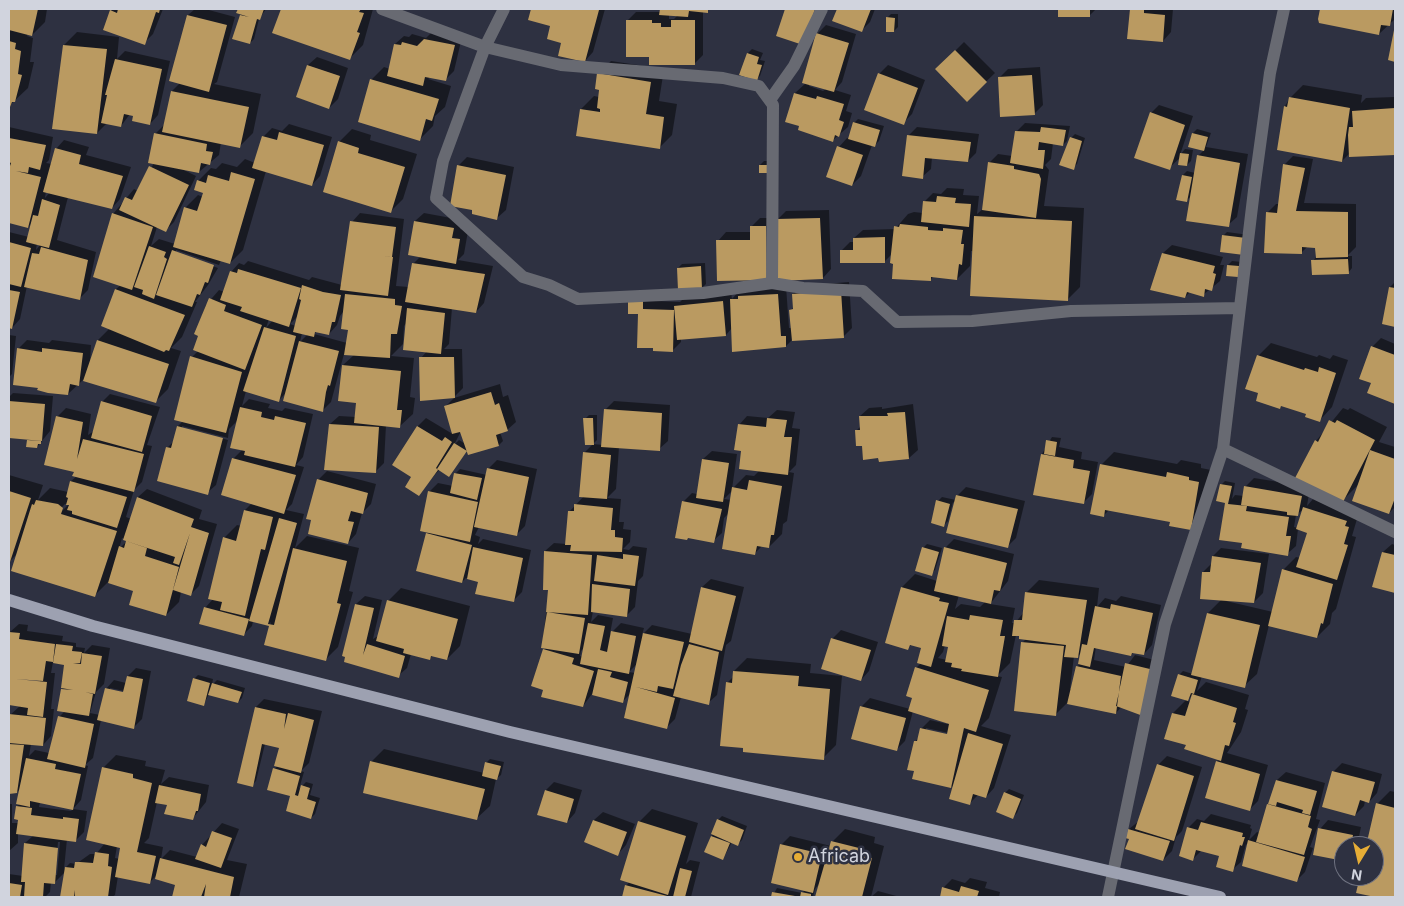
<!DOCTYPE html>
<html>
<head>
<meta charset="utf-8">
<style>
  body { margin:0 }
  #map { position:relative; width:1404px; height:906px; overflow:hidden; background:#2e3141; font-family:Inter,sans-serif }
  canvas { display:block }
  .frame { position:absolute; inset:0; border:10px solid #d1d4de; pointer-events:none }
  .north { position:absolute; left:1334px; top:836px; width:50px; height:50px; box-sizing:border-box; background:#2e3141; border:1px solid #6f7280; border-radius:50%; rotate:189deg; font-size:14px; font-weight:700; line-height:20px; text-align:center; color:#d1d4de }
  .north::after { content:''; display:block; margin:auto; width:18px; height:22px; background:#e6ad36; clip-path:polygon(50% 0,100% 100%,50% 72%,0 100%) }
</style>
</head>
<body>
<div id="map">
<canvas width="1404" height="906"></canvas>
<div class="frame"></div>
<div class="north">N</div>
</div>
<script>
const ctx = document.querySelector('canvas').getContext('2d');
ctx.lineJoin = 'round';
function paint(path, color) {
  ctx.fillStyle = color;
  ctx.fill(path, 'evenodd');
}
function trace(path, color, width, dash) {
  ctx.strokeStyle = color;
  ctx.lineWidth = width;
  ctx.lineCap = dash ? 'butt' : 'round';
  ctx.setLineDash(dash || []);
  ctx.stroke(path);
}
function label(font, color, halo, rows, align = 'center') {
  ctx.font = font + ' Inter,sans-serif';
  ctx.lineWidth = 5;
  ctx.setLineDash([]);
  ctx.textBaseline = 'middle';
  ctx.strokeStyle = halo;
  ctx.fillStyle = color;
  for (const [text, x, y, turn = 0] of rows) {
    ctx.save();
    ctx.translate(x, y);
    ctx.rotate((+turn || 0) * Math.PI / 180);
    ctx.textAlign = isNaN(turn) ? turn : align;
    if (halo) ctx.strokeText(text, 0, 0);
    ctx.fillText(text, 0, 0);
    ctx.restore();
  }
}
const shadow = new Path2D(`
  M9 9H47L45 22 32 35 28 34 27 36 33 38 30 62H34L28 88 10 105Z
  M113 9H163L153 34 144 43 111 11Z
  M195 9H205L235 17 217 82 214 84 261 94 253 133 240 146 221 142 219 155 199 172 182 169 196 176 174 222 165 231 157 227 151 246 159 239 175 244 185 208 198 195 203 197 205 192 198 181 211 168 216 169 222 163 237 167 245 159 255 163 263 137 272 128 282 131 289 124 332 137 320 176 312 185 266 171 243 250 230 263 221 260 219 265 176 250V253L218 268 208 285 195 302H197L182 337 171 348 181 351 168 389 155 402 83 380 68 394 18 349 27 340 49 343 52 340 91 345 90 364 98 340 110 328 103 325 116 289 121 285 113 214 134 189 138 191 154 163 155 134 164 125 172 91 180 83 171 80 188 15Z
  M239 9H266L259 19 254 39 250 43 234 39 242 13 238 12Z
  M282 9H373L363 45 350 58 274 32Z
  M532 9H605L593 52 585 61 563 42 552 25 529 20Z
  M661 9H710L703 11V55L694 64 650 56 627 21 636 12H661ZM669 14 678 15 674 19H669Z
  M838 9H875L870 22 861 31 834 20Z
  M1059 9H1096L1089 16H1060Z
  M1131 9H1173L1171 32 1163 41 1129 38Z
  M1321 9H1395V19L1379 34 1319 19Z
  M891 14H898V27L894 31 887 18Z
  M826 25 856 34 842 82 835 90 851 95 846 111 852 113 848 127 833 140 801 125 787 121 795 93 806 83 817 34ZM809 84 826 89 823 91 809 86Z
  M433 31 462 37 454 71 445 80 431 77 428 79 451 86 445 107 435 116 433 126 420 139 371 80 384 67 390 69 395 44 404 36 409 37 412 34 426 38Z
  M77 32 119 37 117 59 125 51 170 61 158 115 150 124 130 114 121 126 107 123 97 133 64 45Z
  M964 42 995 73 967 100 937 69Z
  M752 49 763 53 760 60 765 61 760 76 756 80 741 74 748 53Z
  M317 57 348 68 338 99 329 108 297 97 308 65Z
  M611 61 664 69 659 101 677 104 672 135 659 148 581 109 594 96 599 97 598 74Z
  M888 65 925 80 912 114 903 123 879 74Z
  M1040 67 1043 105 1034 114 999 78 1008 69Z
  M1303 85 1362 95 1361 103 1366 98 1395 97V154L1350 156V153L1342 161 1278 149 1285 106 1290 98Z
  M1159 105 1193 116 1180 155 1185 149 1193 150 1191 161 1187 165 1181 157 1169 168 1151 113Z
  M858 119 884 126 879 141 875 145H872L861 176 852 185 839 147 847 138 850 139 854 123Z
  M1025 123 1070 126 1067 141 1063 145 1053 143 1051 159 1045 165 1049 170 1044 206 1084 208 1080 287 1067 300 974 251H971L970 266 957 279 934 276 930 280 895 262 892 254 885 261 841 251 850 242H855L854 238 863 230 895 229 908 214 914 212 923 213 924 202 933 193 941 194 947 188 964 189 963 195 979 196 977 214 984 208 989 163 998 154 1012 156 1016 132Z
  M9 127 53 137 49 160 46 163 52 164 56 149 64 140 89 147 86 155 131 167 120 199 112 208 68 197 57 240 96 252 88 290 80 298 27 286 20 319 12 328 9 327V232L29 237 32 223 28 227 9 222ZM46 191 50 192 45 198ZM37 243 41 244 36 250Z
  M917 127 979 134 976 153 968 161 932 157 931 169 922 177 908 136Z
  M352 129 371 135 370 140 417 154 403 199 390 212 339 142Z
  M1197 129 1211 133 1206 147 1248 154 1237 217 1228 225 1191 196 1186 201 1183 175 1187 171 1195 173 1198 156 1205 149 1190 146 1193 133Z
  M1075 134 1085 138 1077 164 1073 168 1071 138Z
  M1293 156 1313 159 1304 203 1356 204V247L1347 256H1352V268L1348 273 1313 261 1317 256 1316 247 1308 246 1301 253 1267 213 1276 204H1279L1284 165Z
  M467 157 514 167 506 210 497 218 458 166Z
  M764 161H770V168L760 165Z
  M829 210 831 269 823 278 777 220 786 211Z
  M360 213 404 219 396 286 409 287 413 264 421 256 415 221 424 213 462 220 460 229 468 231 464 254 458 260 493 266 484 303 476 312 452 308 449 344 444 349H462L463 388 454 397 421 358 427 351 407 322 404 326 403 344 391 356 414 358 410 397 415 398 413 414 400 426 386 425 384 463 375 472 330 424 339 416 356 417 357 402 343 365 354 355 344 354 331 402 323 410 287 392 279 400 246 391 242 406 249 399 270 404 268 408 282 411 285 408 313 414 303 457 296 465 304 467 292 504 286 510 304 514 295 548 307 536 359 548 349 591 353 592 338 647 326 659 265 644 271 622 268 625 253 621 252 626 243 635 205 608 213 599 224 538 237 525 241 526 245 510 252 503 233 459 243 449 238 420 229 429 228 438 182 426V428L228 440 216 485 207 493 167 448 174 441 178 426 183 421 192 357 198 351 200 335 195 334 206 305 219 290 224 292 231 272 239 263 244 265 248 261 309 280 312 277 342 285 352 222ZM344 311 349 329 347 343 314 334 317 331 329 334 337 325 340 316ZM299 315 296 326 290 324ZM269 319 273 320 266 328ZM302 333 308 334 300 342Z
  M760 218H774L775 270 718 241 726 232H752V226Z
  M1227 232 1249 235 1247 249 1223 236Z
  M1172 245 1223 257 1220 265H1224L1220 281 1203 295 1190 292 1185 297 1163 253Z
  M1232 261 1242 262V272L1228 265Z
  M705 263 706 284 702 288 678 268 682 264Z
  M849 282 852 328 844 336 792 340 786 346 732 328 726 335 681 338V342L673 350 630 300 680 302 684 298 731 293 732 299 739 291 786 286 789 328H792L791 310 794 307 793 294 801 286Z
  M1395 282V326L1384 324 1390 287Z
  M9 335 16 336 12 374 9 377Z
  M1381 338 1395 344V403L1369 392 1372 383V347Z
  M1271 343 1317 357 1319 355 1330 359 1333 355 1348 360 1332 407 1320 420 1308 413 1282 405 1280 408 1258 356Z
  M500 384 503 397 508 395 516 422 507 430 500 432 503 441 499 445 468 449 449 475 440 469 418 494 413 477 394 465 418 426 426 418 451 433 453 431 446 406 454 398ZM461 431 464 443 459 440 454 445Z
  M13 393 53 396 50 431 37 447 29 441 31 438 9 437V397Z
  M110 394 160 407 147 445 152 446 142 482 134 490 126 517 131 519 138 497 147 489 202 510 199 519 217 524 199 586 191 594 181 592 179 602 166 615 135 590 108 582 95 595 18 553 9 562V475L43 485 38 500 50 488 68 492 71 481 77 476 57 417 66 408 91 414 88 435 94 431 102 402ZM65 504H69L60 513 58 511ZM122 538 128 540 119 549Z
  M614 401 670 405 668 441 659 449 619 447 616 489 607 498 621 499 619 522H624L623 529 631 530 630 542 623 549 629 550 633 546 647 548 643 576 638 581 635 607 626 616 593 611 591 622 598 615 613 618 610 634 621 623 644 628 642 635 652 625 692 634 702 587 711 579 744 587 731 641 726 645 717 695 708 703 681 697 675 719 666 728 630 694 623 701 592 694 583 706 545 689 544 650 546 647H542L549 589 545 551 554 543 566 544 569 512 584 496V453L593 444 585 419 589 415H597V440L593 444 603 445 605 410ZM585 647 583 657 580 656 581 651ZM637 664 635 673 629 672Z
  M913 404 918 450 909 458 880 457 863 445 856 431 861 426 860 416 869 408 882 407V409Z
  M1343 408 1348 410 1350 408 1387 427 1379 442 1395 447V507L1389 513 1359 484 1342 501 1297 477 1316 441Z
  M777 410 795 412 792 428 800 429 796 465 789 472 794 473 787 521 783 524 782 534 769 547 763 545 754 554 729 513 724 518 722 533 713 541 683 502 692 493 697 494 703 459 712 451 737 454 732 489 746 475 754 476 760 470 742 450 739 425 747 416 768 418ZM732 491 731 500 724 499Z
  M1052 437 1061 438 1059 447 1082 452 1081 459 1098 462 1092 494 1083 503 1042 454Z
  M1114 452 1177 464 1181 460 1201 464V468L1211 470 1191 529 1171 521 1110 509 1104 515 1101 465Z
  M497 460 537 469 525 526 516 535 479 527 475 535 480 537 478 544 483 539 531 550 522 592 513 601 480 581 466 578 462 582 427 534 429 532V492L438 483 453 486 456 473 460 469 487 475 488 469Z
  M327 471 376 484 371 504 362 513 356 534 348 543 318 480Z
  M1254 478 1310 487 1307 506 1313 499 1357 519 1352 536 1356 537 1336 609 1332 613 1330 624 1317 637 1269 625 1257 674 1244 686 1202 676 1197 691 1206 682 1249 695 1245 709 1248 710 1241 732 1227 753 1268 765 1258 801 1249 810 1217 761 1220 759 1187 744 1173 713 1187 699 1179 675 1183 671 1193 674 1208 613 1221 600 1203 572 1212 563 1213 556 1221 548 1269 554 1263 593 1254 602 1226 601 1273 612 1283 570 1296 557 1300 558 1308 532 1298 529 1296 546 1287 554 1244 542 1226 504 1221 485 1225 481 1235 483 1232 499 1235 495 1244 496 1245 487ZM1304 509 1298 528 1294 527 1296 515ZM1193 694 1191 702 1187 701Z
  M966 487 1025 501 1016 538 1008 546 955 503 953 502 948 521 944 525 938 501 942 497 956 500 957 496Z
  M954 539 1014 554 1008 581 990 604 1015 608 1012 623H1015L1024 612 1026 593 1039 580 1099 588 1097 607 1105 598 1116 601 1121 596 1161 605 1152 645 1144 654 1134 652 1131 655 1096 646 1094 660 1126 667 1135 655 1162 662 1116 713 1067 703 1056 714 1023 642 1026 639 1016 635 1010 663 997 676 1002 677 989 718 981 726 1011 735 994 788 986 797 978 795 970 803 954 787 914 778 915 742 919 737 921 729 930 720 947 724 948 722 913 711 905 741 896 750 861 707 870 698 910 709 914 697 916 668 921 663 923 647 912 644 908 648 902 587 915 574 937 581 945 548ZM959 595 985 602 980 607 961 604 955 609ZM945 645 949 646 947 660 938 658 943 652ZM1082 652 1072 689H1070L1074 656 1077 657ZM926 728 953 734 952 737 926 731Z
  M927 544 942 548 935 570 931 574 923 548Z
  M1392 544 1395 545V592L1374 586 1383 552Z
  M401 588 470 606 460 646 447 659 433 655 429 659 411 654 407 668 398 676 344 656 356 604 365 596 382 600 373 639 378 636 388 601Z
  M19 624 28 625 27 631 63 636 62 641 76 643V647L85 648 84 653 92 645 110 648 104 684 96 692 90 713 100 715 106 689 114 680 126 683 128 676 136 668 151 671 142 719 134 727 101 720 93 758 85 765 88 766 81 800 73 809 40 802 39 807 71 811 73 809 87 811 84 832 75 841 67 839 64 869 70 863 76 864 90 854H96L105 843 103 768 116 755 146 761 145 766 165 770 161 784 169 777 209 785 206 802 193 818 169 804 157 802 149 838 144 843 163 847 161 859 170 850 197 857 202 845 222 823 239 829 227 860 247 864 239 897H174L176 884 157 875 149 883 118 876 115 895 112 897H61L65 872 55 882H51L50 892 45 897H9V874L23 876 25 843 34 835 18 833V843L9 851V804H12V823H18L17 806 20 804 21 788 17 792 9 793V639L10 632ZM53 662 67 664 62 690 65 711 59 717 49 753 35 750 29 756 31 744 43 745 51 736 54 709H51L55 673H51ZM17 678 40 679V683L16 680ZM110 688 129 692 128 695 110 691ZM9 704 20 706 10 715ZM58 842H60L57 875H55ZM117 846 123 848 120 859 115 858Z
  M841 630 878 642 869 671 861 680 832 639Z
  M747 658 811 664 810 673 842 676 836 745 823 758 727 683 733 677 734 671Z
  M198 675 213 679 212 685 217 680 245 688 242 698 238 702 209 694 204 704 194 679Z
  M264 699 322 711 309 763 301 771 304 772 299 789 306 782 313 784 310 795 320 798 315 814 311 818 274 769 278 766 280 747 265 744 256 781 252 785 256 707Z
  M384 749 484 773 486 763 490 759 504 762 501 775 496 779 490 806 477 818 371 762Z
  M1167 756 1202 767 1182 831 1176 837 1172 851 1163 860 1127 837 1129 829 1139 821 1158 765Z
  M1342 763 1382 774 1377 793 1369 802 1365 801 1364 806 1355 815 1333 772Z
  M1286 772 1325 783 1316 819 1320 820 1310 847 1313 848 1305 872 1296 881 1246 844 1241 862 1232 870 1221 856 1202 850 1193 859 1188 828 1197 819 1204 821 1211 814 1251 825 1250 828 1252 829 1249 840 1257 832 1261 833 1277 780Z
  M554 782 582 790 575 813 567 822 546 790Z
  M1009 789 1024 795 1017 813 1013 817 1005 793Z
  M1390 791 1395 792V897H1381L1357 892 1361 876H1374V846H1368L1377 804Z
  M652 809 698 823 686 864 690 860 700 862 691 897H623L626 886 630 881 639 822Z
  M603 812 635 824 626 845 618 854 586 842 594 820Z
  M722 816 747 826 742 840 738 844 732 842 723 859 706 852 718 820Z
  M1328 820 1361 827 1357 846H1344V860L1320 829Z
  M845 829 875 837 874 843 884 846 871 897H816L819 884 815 889 813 897H772L777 888 802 893 805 890 781 845 790 836 831 846 832 842Z
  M970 878 987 882 985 888 1000 892 999 897H941L943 888 952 879 965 883Z
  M878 891 900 897H871Z`);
const building = new Path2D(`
  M9 9H38L32 36 9 30Z
  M118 9H160L159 13 156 12 145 45 103 30 110 10 117 13Z
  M238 9H264L260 20 257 19 250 44 232 39 240 15 249 17 236 13Z
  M281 9H361L359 12 364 13 357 32 360 33 350 60 272 33Z
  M531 9 599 10 585 62 558 56 561 43 547 39 550 26 528 20Z
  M660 9H708V13L689 11 688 17 659 15Z
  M785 9H815L803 45 776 36Z
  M837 9H871L862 32 832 21Z
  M1058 9H1090V17H1058Z
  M1130 9H1144V13L1165 15 1163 42 1127 39Z
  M1320 9H1393L1390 26 1381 25 1379 35 1319 23 1318 19Z
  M187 15 227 25 209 92 169 81Z
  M886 17 895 18 894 32H886Z
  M626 20H652V23H661V27H671V20H695V65H649V57H626Z
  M1394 30H1395V62L1388 60Z
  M816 33 849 43 834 92 802 83Z
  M424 39 455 45 446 81 425 77 423 86 387 76 394 44 401 45 402 42 417 46Z
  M9 41 16 43 15 49 21 51 18 74 22 75 15 102H12L10 107Z
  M63 45 107 49 97 134 52 129Z
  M955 50 987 82 967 102 935 69Z
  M747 53 759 57 757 64 762 65 757 81 739 75Z
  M115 59 162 69 150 125 132 121 133 116 124 114 121 127 101 123 107 95H105Z
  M307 65 340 76 329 109 296 97Z
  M597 73 651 82 646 114 664 117 660 149 576 136 580 109 600 112V109L597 108 599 90 595 89Z
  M878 73 918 88 904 125 864 110Z
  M1032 75 1035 115 1000 117 998 77Z
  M370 79 439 99 432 121 426 119 420 141 358 122Z
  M171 91 249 107 240 148 162 132Z
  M794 93 816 99 817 96 844 104 839 120 844 122 839 137 835 135 833 142 798 130 799 126 785 122Z
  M1289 97 1350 108 1342 162 1277 150 1284 106 1287 107Z
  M1395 108V155L1349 157 1348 135 1349 127H1353L1352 111Z
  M1150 112 1185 125 1170 170 1134 158Z
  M853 122 880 130 875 147 848 139Z
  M1041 127 1066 130 1063 146 1039 142 1038 150H1045L1043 169 1010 163 1015 131 1040 132Z
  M279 132 324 145 312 186 252 168 262 136 277 140Z
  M154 133 207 144 206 151 213 152 210 165 201 163 199 173 148 163Z
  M1192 133 1208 137 1204 151 1188 147Z
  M907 135 971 142 968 162 925 158 923 179 902 176Z
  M1070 137 1082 141 1074 170 1059 165Z
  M9 138 46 145 40 170 29 167 28 173 16 171 41 177 28 228 9 223V169L11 163 9 162Z
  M338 141 359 148 358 153 405 167 391 213 323 192Z
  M837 146 863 155 852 186 826 177Z
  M55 148 81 155 79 164 123 176 112 209 43 192Z
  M1180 153 1189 154 1187 166 1178 165Z
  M1197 155 1240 163 1229 227 1186 221Z
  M988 162 1014 166V169L1039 174 1041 179 1036 218 982 210Z
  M1283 164 1305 168 1296 211 1348 212V257L1316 258 1315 248 1302 247V254L1264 253 1266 212 1277 213Z
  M457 165 506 175 497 220 472 214V210L450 206Z
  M759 165H767V173H759Z
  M149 166 189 185 166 232 119 210 125 197 132 200Z
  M231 172 255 179 230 264 173 247 184 207 197 211 203 193 194 190 197 180 206 183 208 175 229 181Z
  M1182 175 1192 177 1187 202 1176 200Z
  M937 196 956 198 955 203 971 204 969 227 921 222 923 201 936 202Z
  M42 199 60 205 49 248 26 242 33 215 38 216Z
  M112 213 153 227 132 290 93 277Z
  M974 216 1072 221 1068 301 970 296Z
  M820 218 823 279 778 281 776 219Z
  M350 221 396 227 392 257 380 256 393 257 388 296 340 290Z
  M414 221 454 228 452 238 460 239 456 264 408 255Z
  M900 224 928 227V230L943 231V228L963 230 961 244H964L962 265 959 264 957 280 931 277V281L892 279 893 264 890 263 894 226 899 227Z
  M750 226H766L767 280 717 281 716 240H750Z
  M1222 235 1246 238 1244 255 1220 252Z
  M885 237V263H840V250H853V238Z
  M9 242 31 248 21 287 9 284Z
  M149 246 166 252 164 257 167 259 154 299 142 294 143 290 134 287Z
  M41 247 88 260 80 300 24 287 32 253 39 254Z
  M172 250 214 265 208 283 205 282 200 295 197 294 192 307 156 295Z
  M1162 253 1215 266 1213 273 1216 274 1212 291 1205 289 1204 297 1187 292 1185 298 1150 290Z
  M1348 259 1349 274 1312 275 1311 260Z
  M412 263 485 274 476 313 405 302Z
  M1227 265 1239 266 1238 277 1226 276Z
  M701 266 702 289 678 290 677 268Z
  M238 269 301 288 289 327 240 311 242 307 220 300 230 271 237 273Z
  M302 285 323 292 341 295 335 322H332L329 335 315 332 314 337 293 332 301 300 299 299Z
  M1389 287 1395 288V327L1382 324Z
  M115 289 185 315 169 351 166 350 164 352 101 326Z
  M9 290 20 292 12 329 9 328Z
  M841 290 844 338 792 341 789 310 793 309 792 294Z
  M345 294 395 299V305L402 306 397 334H391L390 358 344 355 348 330 341 329Z
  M778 294 781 336H786V347L732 352 730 299H738V296Z
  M209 298 226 305 224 311 262 325 245 370 193 350 198 336 194 334Z
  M628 299H643V309L674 310 673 352 653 351V348H637L638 314H628Z
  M723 301 726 336 677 340 674 306Z
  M407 308 445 313 441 354 403 350Z
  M264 327 296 336 279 402 243 391Z
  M97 340 169 364 156 403 83 381Z
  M299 341 339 351 330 386 328 385 326 392 323 412 283 401Z
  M1371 346 1395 355V404L1367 393 1371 383 1359 379Z
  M17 348 42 352V348L83 353 79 386 70 384 68 395 48 393 37 390 38 388 13 385Z
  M1257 355 1304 370 1305 368 1318 372 1319 367 1336 373 1320 422 1305 417 1306 414 1281 406 1280 409 1256 401 1258 393 1245 389Z
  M190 356 242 372 226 433 174 420Z
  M419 357H454L455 398 420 401Z
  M342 365 401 371 397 410H402L400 428 354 423 356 403 338 401Z
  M491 392 495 405 499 403 508 431 496 435 499 446 468 455 460 432 452 434 444 406Z
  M9 401 45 404 42 441 9 438Z
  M101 401 152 416 142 452 91 438Z
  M240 407 262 412 261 417 274 420 275 416 306 423 295 467 244 455 245 451 230 448Z
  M604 409 662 413 660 451 601 447Z
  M905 412 909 459 879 462 878 458 863 460 862 446H856L855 430H860L859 416H888L887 413Z
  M56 416 83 422 77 459 83 439 144 454 134 492 72 476 74 472 44 465Z
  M583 418H593L594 445H585Z
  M767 418 787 420 784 437H792L788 475 739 469 741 451 734 450 738 424 766 427Z
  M1329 420 1335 423 1337 420 1375 440 1343 502 1295 478 1315 440 1318 442Z
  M329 424 379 427 376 473 324 470Z
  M177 426 223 438 208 495 157 481 166 447 171 448Z
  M417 426 442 441 445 437 452 442 436 468 438 470 419 496 405 487 411 477 392 465Z
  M27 440 41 441V444H38L37 448 26 447Z
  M1046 440 1057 442 1055 456 1044 454Z
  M454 443 467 451 449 477 437 469Z
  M1370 450 1395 459V498L1389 514 1352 501Z
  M583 452 611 455 607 499 579 497Z
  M1041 454 1074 460 1073 468 1090 471 1084 504 1033 495Z
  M232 458 296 475 284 514 221 495Z
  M702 459 729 463 723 502 696 498Z
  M1100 464 1166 477 1167 472 1189 477V480L1199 482 1191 530 1169 526 1170 522 1105 510 1104 517 1090 514Z
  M487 468 529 477 517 536 474 527Z
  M454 473 482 478 477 500 450 493Z
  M317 479 368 493 363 514 351 511 348 521 354 522 348 544 308 534 311 520 306 519Z
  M749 480 782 486 774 535H771L769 548 757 546 755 555 722 549 732 487 747 490Z
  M70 481 127 497 117 528 72 514V511L67 510 69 505H66L68 498 66 497Z
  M1220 484 1232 486 1228 504 1247 506 1246 511 1289 517 1286 536H1291L1288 556 1241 548 1242 543 1219 540 1225 503 1216 501Z
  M1244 486 1302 496 1298 516 1287 515V512L1241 505Z
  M9 491 31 498 10 562 9 561Z
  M428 491 478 502 470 542 420 531Z
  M956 495 1018 509 1008 548 946 533Z
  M137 497 194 519 191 527 209 533 191 596 173 590 190 533 179 565 173 563 175 557 123 540Z
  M36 500 58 504 63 508 61 514 117 531 95 597 11 571 32 504 34 505Z
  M936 500 950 504 944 527 931 523Z
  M682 501 722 509 714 543 688 538 687 540 675 538Z
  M574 504 613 508 611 530H615V537L623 538 622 552 570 551 571 545H565L568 511H574Z
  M1303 507 1347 521 1345 526 1349 527 1344 544 1348 545 1337 580 1296 567 1307 533 1296 529Z
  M244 510 273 517 265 550 261 549 245 616 220 610 222 602 208 599 223 537 236 541Z
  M279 518 297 523 268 624 274 625 293 548 347 561 337 603 341 604 326 661 264 645 269 626 249 621Z
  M426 533 472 545 462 583 416 571Z
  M126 541 147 548 145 556 179 567 166 616 129 605 133 591 108 583 119 546 124 548Z
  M473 547 523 558 514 602 475 594 478 582 467 579Z
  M922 547 939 552 932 576 915 571Z
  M944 547 1007 563 1000 591 994 590 991 604 934 591Z
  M544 551 592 555 588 615 546 612 548 590H543Z
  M1382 552 1395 555V593L1372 587Z
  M623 554 639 556 635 586 594 581 597 555 623 559Z
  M1212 556 1261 563 1254 603 1200 599 1202 572H1210Z
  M1282 569 1333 584 1323 624 1321 623 1317 638 1268 626Z
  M592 584 630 589 627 617 591 612Z
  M701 587 736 596 722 651 689 642Z
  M901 587 940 598 939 601 949 603 931 667 917 663 921 648 910 645 908 650 885 643Z
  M1025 592 1087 600 1078 658 1064 657 1066 645 1019 639V636H1012L1014 620H1022Z
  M387 600 458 619 447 660 431 656 430 660 403 653 404 649 376 641Z
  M355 604 374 608 363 655 367 644 405 656 399 678 344 662 345 657 342 656Z
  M1111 604 1153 613 1144 655 1132 653 1131 656 1094 648 1090 667 1078 664 1082 644 1087 645 1095 606 1110 609Z
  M204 607 249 619 244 636 199 624Z
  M547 612 585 618 579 654 541 648Z
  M1207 613 1260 625 1245 688 1191 675Z
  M970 615 1003 620 1000 636H1005L998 677 961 671 962 669 951 667 952 663 945 662 948 647 942 646 947 616 969 620Z
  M588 623 605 626 600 650 607 652 611 631 636 636 629 674 580 664Z
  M9 632 20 633 19 639 55 644 53 662 46 661 43 681 16 679 47 682 43 717 27 715 28 708 9 705Z
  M643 633 684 642 673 689 658 686 657 692 636 687 675 698 667 729 624 718Z
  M831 638 871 650 861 681 821 669Z
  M1021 642 1064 646 1056 716 1014 711Z
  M56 644 73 646 72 651 82 652 80 663H73L81 664 82 653 102 656 95 694 85 692 93 694 89 716 57 711 61 689 73 690 61 688 64 665 53 663Z
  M689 644 719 652 709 705 673 696 681 665Z
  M543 649 574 658 572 664 594 671 583 707 541 697 543 690 531 686Z
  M1125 663 1154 670 1143 716 1116 706Z
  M1076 666 1121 676 1116 714 1067 704Z
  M915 667 989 690 976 732 964 728 951 788 912 779 914 771 907 770 914 741H917L920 728 947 734 949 724 908 711 912 698 906 696Z
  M598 669 612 672 610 677 628 682 623 703 592 695Z
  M733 671 799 676 798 686 830 689 824 760 743 752V748L720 746 726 682 732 683Z
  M1178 674 1198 680 1194 694 1191 693 1188 701 1171 696Z
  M127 676 143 679 134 729 97 720 105 688 123 692Z
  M193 678 210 683 204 706 187 701Z
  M212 683 242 692 238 703 208 695Z
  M1192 694 1237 708 1233 722 1236 723 1229 746 1225 745 1221 761 1184 749 1186 745 1164 739 1172 713 1185 716Z
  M860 706 906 718 897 751 851 739Z
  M255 707 286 714 284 729 288 713 314 720 301 773 274 766 279 748 262 744 253 787 237 783Z
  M9 714 46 718 43 746 9 743Z
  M58 716 94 724 85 768 47 759Z
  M968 733 1003 744 986 798 973 794 970 805 949 799Z
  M9 744 24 745 17 793 9 794Z
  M26 758 56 764 55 769 81 774 73 810 30 801V807L16 804Z
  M370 761 485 789 477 820 363 793Z
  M1216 761 1260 774 1250 811 1205 798Z
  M485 762 501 766 497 780 482 776Z
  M1157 764 1194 776 1174 841 1135 829Z
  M102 767 133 774V778L152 783 137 852 156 856 150 884 115 877 120 848 86 840Z
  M273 768 300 776 295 795 298 796 301 785 310 788 307 799 316 802 311 819 286 811 290 796 267 790Z
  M1332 771 1375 782 1369 803 1360 800 1355 816 1322 807Z
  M1276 780 1317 791 1310 815 1302 813 1303 810 1277 802 1276 806 1268 804Z
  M159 785 201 794 198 811H196L193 820 164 814 167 805 155 803Z
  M545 790 574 799 567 823 537 815Z
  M1004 792 1021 799 1013 819 996 812Z
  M1376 803 1395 808V897H1375L1356 893 1360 876H1374V846H1366Z
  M1267 804 1311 816 1308 827 1312 829 1304 855 1256 842Z
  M16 806 32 808 31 815 63 819V817L79 819 76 842 16 834 18 820 14 819Z
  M717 819 744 830 738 846 711 834Z
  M593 820 627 832 618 856 584 842Z
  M638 821 686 836 668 895 620 880Z
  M1201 822 1243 833 1242 837H1245L1242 846 1240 845 1233 872 1216 867 1219 856 1196 850 1193 861 1179 856 1187 827 1198 830Z
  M1318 828 1353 835 1351 846H1344V861L1313 855Z
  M1128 829 1170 841 1163 861 1125 849 1129 839 1125 838Z
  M212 831 232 838 221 868 195 859 201 844 206 847Z
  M711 836 730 843 723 860 704 852Z
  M1248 840 1305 857 1297 882 1242 866Z
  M831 841 863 849 862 856 872 858 862 897H815Z
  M24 843 58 848 55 884 44 883 43 897H24L25 882H21Z
  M780 844 822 854 813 893 771 883Z
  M95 852 109 854 108 866 112 867 108 897H75V890L74 897H60L65 867 74 868 75 862H80L93 863Z
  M160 858 234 877 230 897H204L206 884 201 897H172L175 885 155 879Z
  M680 868 692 871 685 897H673Z
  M9 883 22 885 20 897H9Z
  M625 885 671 897H622Z
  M961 886 979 891 977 897H940L942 887 959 892Z
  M772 892 795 896V897H771Z
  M801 892 811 894V897H800Z`);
const minor = new Path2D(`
  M382 9 485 47 561 65 723 78 759 86 773 105 772 283
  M504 9 485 47 443 161 436 198 523 277 549 285 578 299 703 293 772 283 803 288 863 291 897 322 972 321 1071 311 1240 308
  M770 100 794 66 822 9
  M1223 449 1395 532
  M1108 897 1165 624 1223 449 1255 182 1270 73 1284 9`);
const major = new Path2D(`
  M9 600 93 626 510 732 1220 897`);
const markers = [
  [798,857,5,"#e6ad36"]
];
const poiNames = [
  ["Africab",808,857]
];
paint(shadow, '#0007');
paint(building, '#ba9a61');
trace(minor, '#686a72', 12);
trace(major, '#9da1b1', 12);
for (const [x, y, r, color] of markers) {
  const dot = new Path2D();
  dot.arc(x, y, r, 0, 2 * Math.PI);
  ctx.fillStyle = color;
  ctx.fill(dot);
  trace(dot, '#2e3141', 2);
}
label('18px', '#d1d4de', '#2e3141', poiNames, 'left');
</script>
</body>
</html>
